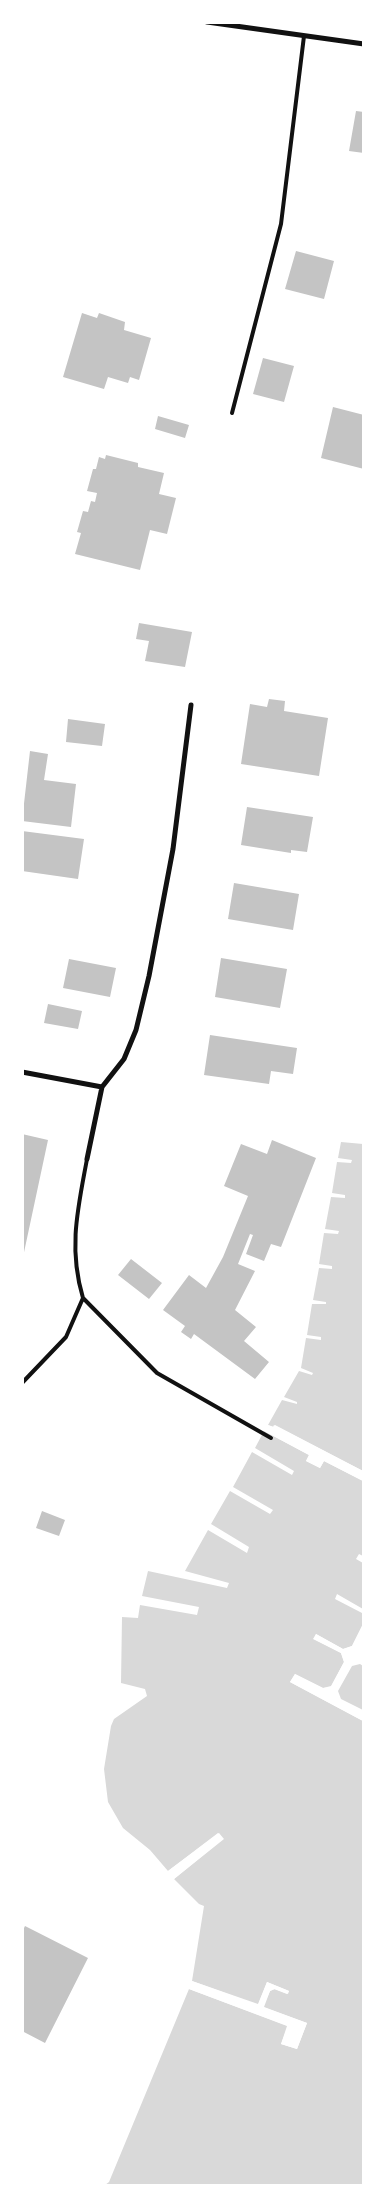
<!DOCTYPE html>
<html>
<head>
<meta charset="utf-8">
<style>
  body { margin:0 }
  #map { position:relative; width:386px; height:2208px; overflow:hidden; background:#fff; font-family:"Libre Baskerville",serif }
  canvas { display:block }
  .frame { position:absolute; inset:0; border:24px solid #fff; pointer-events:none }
</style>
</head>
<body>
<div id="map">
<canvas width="386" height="2208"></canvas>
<div class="frame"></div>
</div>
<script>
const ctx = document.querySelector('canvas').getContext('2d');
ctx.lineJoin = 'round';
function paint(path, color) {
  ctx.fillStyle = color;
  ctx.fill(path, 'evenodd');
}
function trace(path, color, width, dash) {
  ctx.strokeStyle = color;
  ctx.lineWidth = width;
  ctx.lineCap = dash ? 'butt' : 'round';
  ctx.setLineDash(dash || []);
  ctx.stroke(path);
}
const water = new Path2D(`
  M341 1142 363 1144V1471L275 1425 274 1427 268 1425 282 1400 297 1404V1402L284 1397 299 1371 312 1375 313 1373 301 1368 306 1338 321 1340V1337L307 1335 312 1304H326V1302L313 1300 319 1268 332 1269V1266L319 1264 324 1233 338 1234 339 1231 325 1229 331 1197 345 1198V1195L332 1193 337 1162 351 1163 352 1160 338 1158Z
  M264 1431 309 1455 306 1461 320 1468 324 1461 363 1481V1556L359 1554 356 1559 363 1563V1609L337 1594 335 1599 362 1613 363 1624 352 1646 343 1649 316 1634 314 1639 341 1653 344 1662 331 1687 323 1688 295 1674 290 1682 363 1721V2185H105L109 2182 189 1989 288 2026 281 2044 297 2049 307 2023 263 2007 270 1991 274 1989 287 1994 289 1991 267 1982 258 2005 192 1981 204 1906 199 1904 174 1879 223 1839 218 1833 168 1871 150 1850 123 1828 108 1802 104 1769 111 1726 114 1719 147 1696 145 1689 121 1683 122 1617 138 1618 140 1605 197 1615 199 1607 142 1596 148 1571 227 1588 229 1583 185 1571 208 1530 247 1553 249 1547 211 1524 230 1491 270 1514 273 1510 233 1487 252 1452 292 1475 294 1471 255 1448Z
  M360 1664 363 1666V1710L341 1699 338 1691 352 1666Z`);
const pier = new Path2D(`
  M268 1425 273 1427 274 1425 363 1471 364 1473 276 1429 273 1430 266 1427Z
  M265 1429 311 1453 310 1460 319 1464 324 1459 364 1479 363 1481 324 1461 320 1468 306 1461 309 1455 264 1431Z
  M363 1624 364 1630 354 1648 343 1651 346 1663 332 1688 322 1691 296 1677 294 1681 364 1719 363 1721 290 1682 295 1674 323 1688 331 1686 344 1662 341 1653 313 1639 316 1634 343 1649 352 1646Z
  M219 1833 224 1839 174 1879 172 1877 220 1839 218 1836 169 1873 168 1871Z
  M192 1981 258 2004 267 1982 289 1991 288 1994 275 1989 270 1991 264 2007 307 2023 297 2049 281 2044 287 2026 189 1989 190 1987 289 2024 290 2027 284 2042 296 2046 303 2025 261 2008 268 1990 272 1987 268 1985 260 2006 258 2007 191 1983Z`);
const building = new Path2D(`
  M356 111 364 112V153L349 151Z
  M296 251 334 261 324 299 285 289Z
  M82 313 97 318 99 313 125 322 124 330 151 338 139 380 130 377 128 383 108 377 104 389 63 377Z
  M263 358 294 366 284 402 253 394Z
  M333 407 364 415V469L321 458Z
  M158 416 189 425 185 438 155 429Z
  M106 455 138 463V467L164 473 159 494 176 498 167 534 150 530 140 570 75 554 81 533 77 532 83 511 88 512 91 501 95 502 97 493 87 491 93 469H96L99 457 105 459Z
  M139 623 192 632 185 667 145 661 149 641 136 639Z
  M269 699 285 701 284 711 328 718 319 776 241 764 250 704 267 707Z
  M68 719 105 724 102 746 66 742Z
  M30 751 48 754 44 780 76 784 71 827 22 821Z
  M247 807 313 817 307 852 291 850V853L241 845Z
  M22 831 84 839 78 879 22 871Z
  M234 883 299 894 293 930 228 919Z
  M221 958 287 969 280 1008 215 997Z
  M69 959 116 968 110 997 63 988Z
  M48 1004 82 1011 78 1029 44 1023Z
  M210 1035 297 1048 293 1074 271 1071 269 1084 204 1075Z
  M22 1134 48 1140 23 1257 22 1256Z
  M272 1140 316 1158 281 1247 271 1244 264 1261 246 1254 253 1235 250 1234 238 1264 255 1271 235 1310 256 1327 244 1341 269 1362 255 1379 194 1334 191 1339 181 1332 185 1326 163 1310 189 1275 206 1288 223 1257 248 1196 224 1186 241 1144 267 1154Z
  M131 1259 162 1283 149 1299 118 1275Z
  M42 1511 65 1520 59 1536 36 1528Z
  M25 1926 88 1958 45 2043 22 2031V1932Z`);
const service = new Path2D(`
  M232 413 281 224 304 36
  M83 1298 157 1373 271 1438
  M22 1383 66 1337 83 1298C68 1248 78 1208 87 1159`);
const minor = new Path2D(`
  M207 22 364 44
  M22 1072 102 1087
  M87 1159 102 1087 124 1059 136 1030 149 976 173 849 191 705`);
paint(water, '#d9d9d9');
paint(pier, '#fff');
paint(building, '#c4c4c4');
trace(service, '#111', 4);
trace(minor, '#111', 5);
</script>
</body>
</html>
